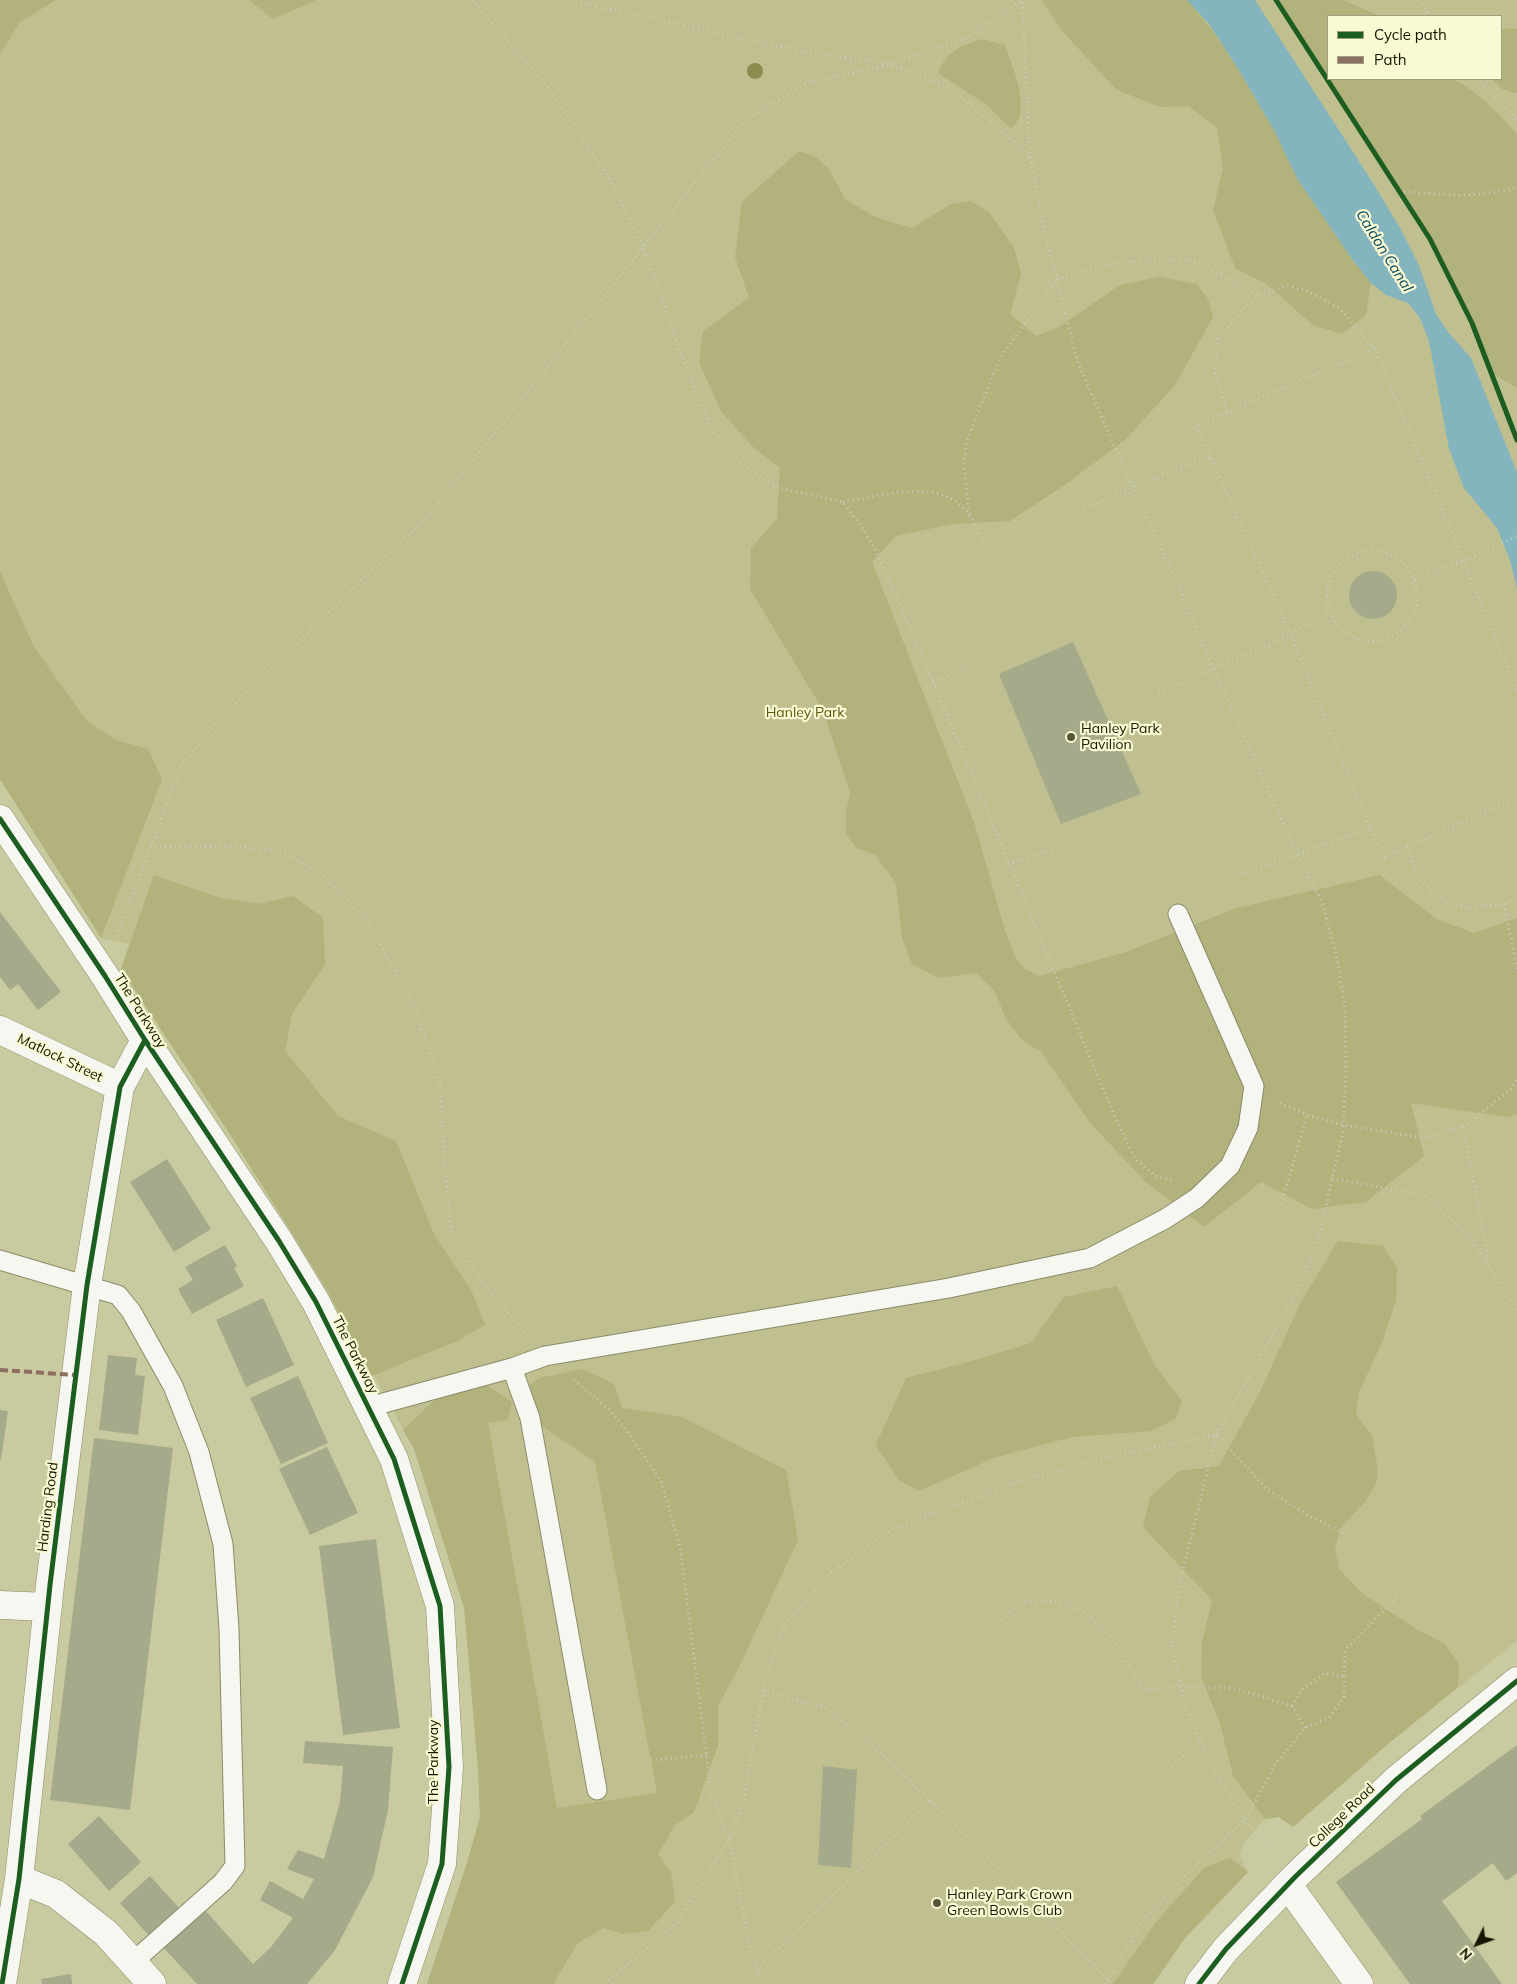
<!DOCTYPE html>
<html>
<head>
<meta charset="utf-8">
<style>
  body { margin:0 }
  #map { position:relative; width:1517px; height:1984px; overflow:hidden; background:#cacaa0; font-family:Mulish,sans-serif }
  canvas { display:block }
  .legend { position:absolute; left:1327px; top:15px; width:175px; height:65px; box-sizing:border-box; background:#f9fad4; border:1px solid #9f9f7f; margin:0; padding:6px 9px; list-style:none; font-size:15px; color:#171600 }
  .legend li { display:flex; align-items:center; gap:10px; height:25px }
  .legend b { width:25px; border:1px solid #9f9f7f }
  .north { position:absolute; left:1452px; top:1919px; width:50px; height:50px; -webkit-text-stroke:4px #f9fad4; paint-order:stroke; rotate:228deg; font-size:14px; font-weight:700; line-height:20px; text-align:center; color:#171600 }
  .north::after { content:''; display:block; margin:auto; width:18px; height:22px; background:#171600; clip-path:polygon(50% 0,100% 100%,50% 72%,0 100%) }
</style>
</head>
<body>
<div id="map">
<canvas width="1517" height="1984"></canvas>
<ul class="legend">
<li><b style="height:6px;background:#1b5e20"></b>Cycle path</li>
<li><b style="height:6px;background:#8d6e63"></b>Path</li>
</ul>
<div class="north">N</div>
</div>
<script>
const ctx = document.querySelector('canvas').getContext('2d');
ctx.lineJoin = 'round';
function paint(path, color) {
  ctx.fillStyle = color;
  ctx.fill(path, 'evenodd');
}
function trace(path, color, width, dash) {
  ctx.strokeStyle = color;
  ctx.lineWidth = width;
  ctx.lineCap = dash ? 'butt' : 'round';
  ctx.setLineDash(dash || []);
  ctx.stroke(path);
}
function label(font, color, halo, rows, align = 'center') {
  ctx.font = font + ' Mulish,sans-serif';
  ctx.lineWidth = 4.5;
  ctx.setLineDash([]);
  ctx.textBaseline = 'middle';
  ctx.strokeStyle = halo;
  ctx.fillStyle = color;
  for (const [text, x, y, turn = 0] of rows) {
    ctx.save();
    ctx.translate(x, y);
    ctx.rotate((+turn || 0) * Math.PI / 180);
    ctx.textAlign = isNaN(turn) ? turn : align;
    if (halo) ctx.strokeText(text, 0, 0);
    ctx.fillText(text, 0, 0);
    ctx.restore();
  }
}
const green = new Path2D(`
  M0 0H1517V1641L1388 1744 1293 1827 1279 1817 1265 1819 1244 1843 1239 1854 1248 1872 1185 1938 1153 1984H427L466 1866 480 1817 478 1768 464 1602 414 1449 329 1294 292 1233 229 1133 121 969 129 944 101 938 0 779ZM1328 16H1501V79H1328Z`);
const forest = new Path2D(`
  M0 0H56L20 22 0 54Z
  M249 0H316L273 19Z
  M1042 0H1187L1215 34 1237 67 1274 130 1298 180 1352 259 1371 283 1366 315 1342 334 1313 325 1268 285 1235 268 1213 210 1223 169 1217 128 1189 106 1160 107 1117 90 1062 31Z
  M1276 0H1343L1379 16H1328V79H1452C1477 90 1499 114 1517 134V388L1491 373 1472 323 1430 239Z
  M1508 28 1517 29V93H1515L1502 89 1492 79H1501V31Z
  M982 39 1005 45C1012 66 1024 92 1020 115 1019 120 1014 125 1011 129L987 105 938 73C946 51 961 46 982 39Z
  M799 151 816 157 829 169 845 199 875 217 912 228 951 204 971 201 989 212 1014 248 1021 274 1010 314 1036 336 1059 327 1120 285 1160 277 1197 284 1208 299 1213 317 1175 385 1125 440 1069 482 1010 521 952 524 896 536 872 562 975 825 1005 931 1016 959 1025 969 1039 976 1123 953 1237 908 1380 875 1436 919 1474 933 1517 918V1114L1507 1117 1411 1103 1424 1156 1366 1202 1312 1209 1261 1182 1204 1227 1145 1181 1091 1124 1042 1053 1020 1038 1005 1017 995 991 976 973 938 978 912 964 902 938 896 883 875 855 856 848 846 834V812L850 792 823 710 750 589 751 548 777 519 780 468 752 446 721 411 699 362 703 331 749 298 735 257 742 202Z
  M0 572 34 647 86 720 116 740 148 749 162 779 101 938 0 779Z
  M154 875 220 898 259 904 293 896 323 918 325 964 292 1014 285 1051 338 1116 396 1141 434 1234 471 1290 485 1325 457 1341 372 1376 329 1294 292 1233 229 1133 121 969Z
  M1338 1241 1383 1246 1397 1268 1396 1300 1383 1340 1359 1392 1356 1414 1372 1436 1378 1470 1376 1483 1366 1501 1341 1527 1335 1548 1339 1569 1363 1594 1418 1630 1445 1644 1459 1665 1458 1687 1388 1744 1293 1827 1279 1817 1265 1819 1233 1776 1220 1723 1201 1677 1202 1643 1212 1600 1143 1527 1150 1497 1179 1471 1219 1466 1260 1392 1301 1302Z
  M1117 1286 1155 1366 1182 1401 1175 1419 1151 1431 1072 1437 996 1457 919 1491 899 1480 876 1445 906 1378 976 1360 1031 1343 1064 1297Z
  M583 1369 614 1384 622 1408 682 1417 786 1470 798 1540 741 1663 718 1706V1746L694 1812 675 1825 658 1854 671 1872 675 1902 648 1931 623 1934 603 1928 578 1943 553 1984H427L466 1866 480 1817 478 1768 464 1608 414 1449 403 1430 440 1395 486 1385 512 1402 508 1420 488 1423 557 1808 657 1793 595 1462 530 1418 521 1392 539 1378Z
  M1230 1858 1248 1872 1185 1938 1153 1984H1113L1156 1922 1205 1867Z`);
const water = new Path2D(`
  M1187 0H1255L1373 183 1399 226 1418 263 1436 314 1448 332 1471 358 1517 472V589L1510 560 1497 528 1464 488 1449 449 1429 341 1420 318 1408 303 1386 295 1371 283 1352 259 1298 180 1274 130 1237 67 1209 24Z`);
const building = new Path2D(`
  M1349 595a24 24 0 1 1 48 0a24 24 0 1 1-48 0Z
  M1073 642 1141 794 1061 824 999 674Z
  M0 912 61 992 38 1010 18 984 10 990 0 977Z
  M167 1159 211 1229 174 1252 130 1182Z
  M225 1245 237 1266 234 1268 244 1286 192 1314 178 1289 193 1280 185 1267Z
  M263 1298 294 1365 246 1387 216 1320Z
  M108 1355 137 1358 135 1375 145 1376 138 1435 99 1430Z
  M298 1376 328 1443 281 1464 250 1398Z
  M0 1410 8 1411 1 1460H0Z
  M94 1438 173 1448 130 1810 50 1800Z
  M327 1447 358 1513 310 1535 279 1469Z
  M376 1539 400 1728 343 1735 319 1546Z
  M305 1741 393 1747 388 1810 373 1877 335 1950 307 1984H197L163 1947 205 1910 253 1964 271 1947 293 1918 260 1900 270 1881 303 1899 314 1879 287 1869 298 1850 324 1859 340 1802 343 1766 303 1763Z
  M1517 1745V1873L1506 1881 1493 1863 1442 1901 1502 1984H1410L1336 1882 1422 1819 1420 1816Z
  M823 1766 857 1770 851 1868 818 1865Z
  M99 1816 141 1862 109 1891 68 1844Z
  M150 1876 181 1910 151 1938 120 1903Z
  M71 1974 72 1984H42L41 1979Z`);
const path = new Path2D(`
  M472 0 550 90 608 176 643 247 687 369 714 433 730 455 752 472 780 488 843 502 863 529 876 551 933 681 1115 1117 1135 1159 1155 1176 1174 1180
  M566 0 817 54 890 64 965 39 1022 0
  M1419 0 1430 16
  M1477 79 1517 120
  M1399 191C1437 194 1481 200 1517 186
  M1227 412 1215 373 1218 339 1245 307 1260 296 1287 285 1309 292 1339 308 1375 349
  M843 502C881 496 942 476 969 514 976 524 981 538 986 549
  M1084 509 1132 487 1210 457
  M969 514 964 465 967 440 1000 358 1057 279 1119 262 1192 260 1260 296
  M1327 596a45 45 0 1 1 90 0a45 45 0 1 1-90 0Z
  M1414 579 1463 561 1517 536
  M933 681 972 666
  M1517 690 1375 349 1196 425 1290 633 1370 828 1385 857 1517 798
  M1159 693 1262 648 1330 614
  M150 847 227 846 281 851 320 873 366 919 413 1003 441 1086 443 1147 451 1231 482 1281 526 1334
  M1407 847 1420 880 1445 902 1468 908 1504 904 1517 896
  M1008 864 1052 849
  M1237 876 1370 828
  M1504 904 1517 969
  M117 936 181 766 218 720 428 516 745 120 807 83 890 64 945 86 988 119 1029 156
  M1280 1103 1307 1115 1343 1125 1424 1138 1463 1127 1511 1089 1517 1079
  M1463 1127 1489 1262
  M1332 1178 1425 1196 1472 1239 1517 1312
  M1280 1209 1307 1115
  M574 1380 610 1410 628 1432 662 1483 681 1552 711 1793 729 1839 750 1947 761 1984
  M1216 1436 1179 1587 1172 1643 1185 1705 1204 1748 1228 1794 1245 1820 1274 1852
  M1217 1436 1268 1490 1309 1516 1354 1538
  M1002 1620C1008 1615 1016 1605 1023 1602 1027 1601 1034 1601 1038 1601 1091 1596 1121 1651 1144 1690L1181 1687 1234 1688 1292 1706 1305 1728
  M763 1691 823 1707 869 1742 971 1840 1108 1980
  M1292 1706 1301 1690 1325 1673 1344 1676
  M651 1760 707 1755
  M1161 1777 1200 1740
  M757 1969 930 1801
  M605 1984 677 1923 729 1839 744 1799 766 1675 785 1625 829 1574 893 1529 1014 1483 1123 1453 1216 1436 1302 1282 1321 1228 1343 1132 1346 1069 1345 1007 1336 953 1322 902 1298 855 1213 668 1174 575 1132 487 1077 360 1045 232 1030 156 1022 0
  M1104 1984 1108 1980 1141 1923 1189 1872 1245 1820 1275 1765 1305 1728 1329 1718 1344 1697 1345 1650 1398 1596`);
const lane = new Path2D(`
  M0 1260 118 1295 131 1311 173 1386 199 1452 223 1544 229 1629 235 1866 223 1882 133 1962
  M512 1368 530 1418 597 1790
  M369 1407 512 1368 545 1356 949 1288 1090 1258 1165 1219 1197 1198 1230 1166 1248 1128 1254 1086 1178 914`);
const street = new Path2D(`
  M0 819 105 976 145 1040 279 1241 316 1302 394 1459 440 1606 449 1767 442 1864 402 1984
  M0 1030 120 1087
  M0 1605 48 1607
  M19 1879 56 1894 106 1933 152 1984
  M1288 1885 1359 1984
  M2 1984 19 1879 50 1585 87 1285 120 1087 145 1040`);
const secondary = new Path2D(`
  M1199 1984 1226 1949 1296 1876 1396 1780 1517 1681`);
const quiet = new Path2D(`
  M0 1370 76 1375`);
const cycleway = new Path2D(`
  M1276 0 1430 239 1472 323 1517 440
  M0 819 105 976 145 1040 279 1241 316 1302 394 1459 440 1606 449 1767 442 1864 402 1984
  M2 1984 19 1879 50 1585 87 1285 120 1087 145 1040
  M1199 1984 1226 1949 1296 1876 1396 1780 1517 1681`);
const trees = [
  [755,71]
];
const markers = [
  [1071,737,5,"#565538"],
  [937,1903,5,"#565538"]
];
const parkNames = [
  ["Hanley Park",805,713]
];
const poiNames = [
  ["Hanley Park",1081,729],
  ["Pavilion",1081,745],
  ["Hanley Park Crown",947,1895],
  ["Green Bowls Club",947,1911]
];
const streetNames = [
  ["The Parkway",140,1011,58],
  ["Matlock Street",60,1058,26],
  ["The Parkway",355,1355,63],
  ["Harding Road",48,1507,-83],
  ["The Parkway",434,1762,-90],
  ["College Road",1342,1816,-44]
];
const waterNames = [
  ["Caldon Canal",1384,251,58]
];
paint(green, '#bfbf8f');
paint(forest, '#b2b27d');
paint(water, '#84b5bf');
paint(building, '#a4aa8a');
trace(lane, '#8b8b69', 21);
trace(street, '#8b8b69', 29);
trace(secondary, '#8b8b69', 29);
trace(path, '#cbcbbe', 3, [1, 4]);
trace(lane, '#f7f7f1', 19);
trace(street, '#f7f7f1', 28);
trace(secondary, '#f7f7f1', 28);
trace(quiet, '#8d6e63', 4, [8, 4]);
trace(cycleway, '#1b5e20', 5);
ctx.fillStyle = '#8d8c50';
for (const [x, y] of trees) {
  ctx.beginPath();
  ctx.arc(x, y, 8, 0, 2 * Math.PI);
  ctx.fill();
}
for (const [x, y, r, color] of markers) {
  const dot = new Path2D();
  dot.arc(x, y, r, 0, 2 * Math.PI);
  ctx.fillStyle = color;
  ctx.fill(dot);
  trace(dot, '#f9fad4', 2);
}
label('14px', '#5b5a0f', '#f9fad4', parkNames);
label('14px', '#171600', '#f9fad4', poiNames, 'left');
label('14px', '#171600', '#f9fad4', streetNames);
label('italic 15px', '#0b485e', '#f9fad4', waterNames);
</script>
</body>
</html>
